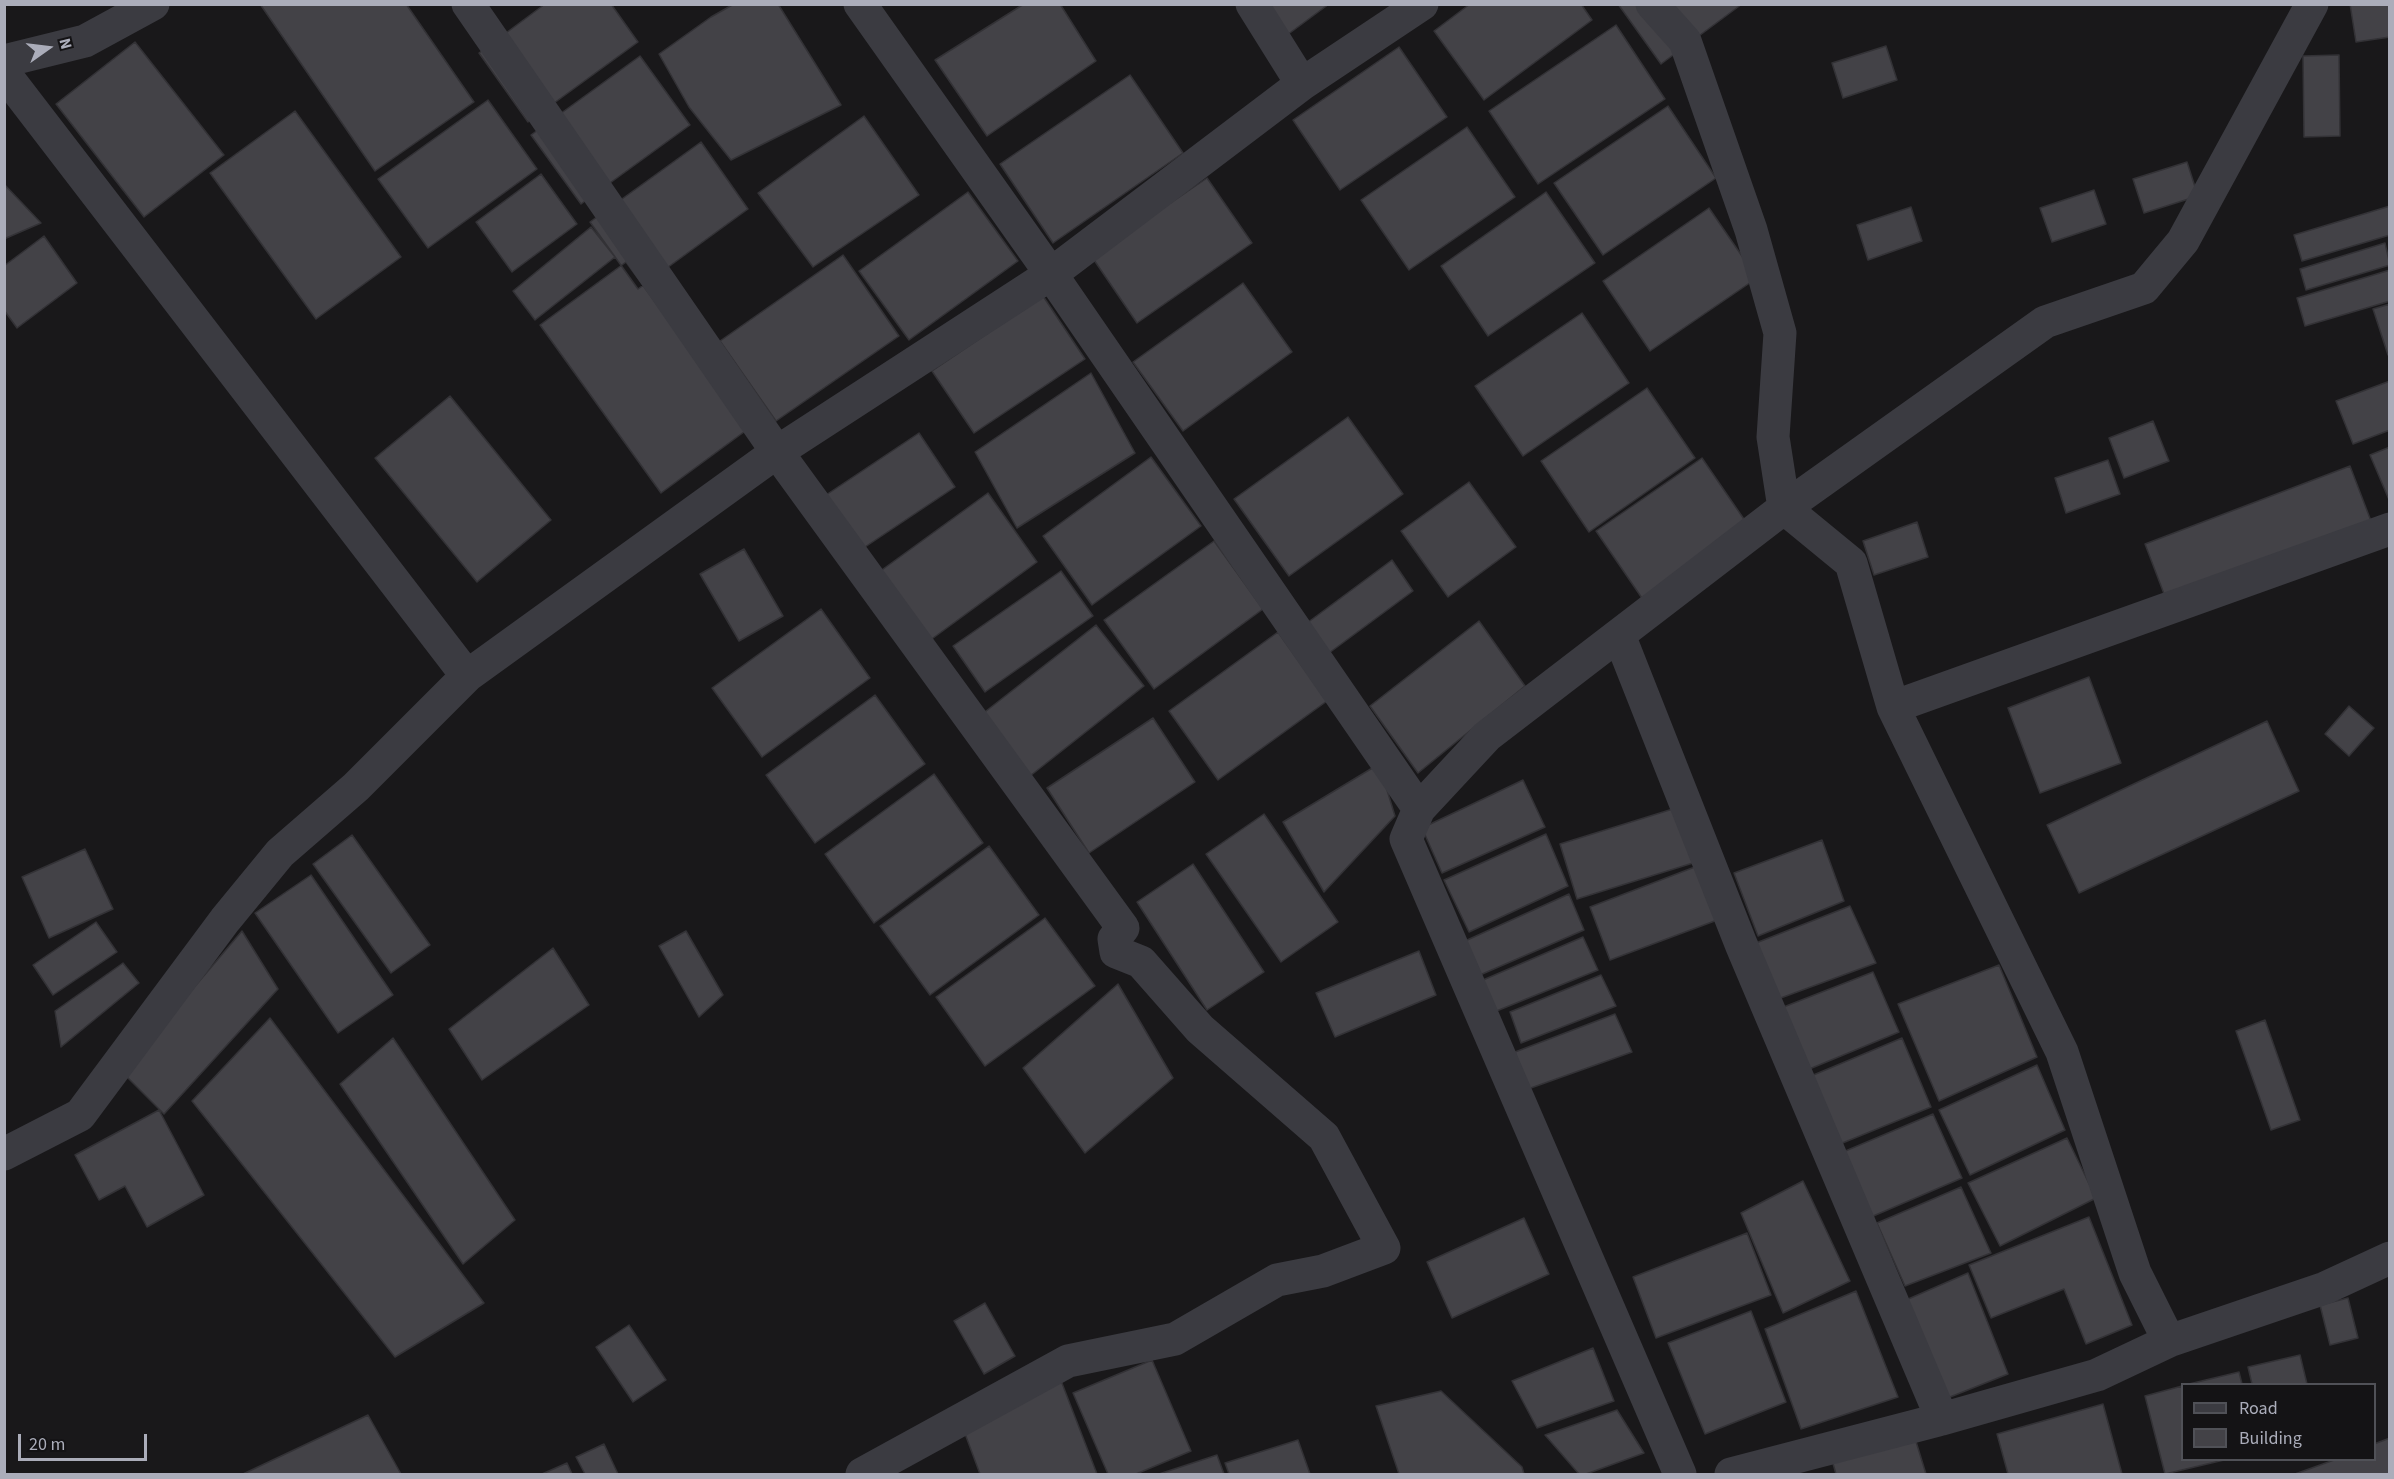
<!DOCTYPE html>
<html>
<head>
<meta charset="utf-8">
<style>
  body { margin:0 }
  #map { position:relative; width:2394px; height:1479px; overflow:hidden; background:#19181a; font-family:"Source Sans 3",sans-serif }
  canvas { display:block }
  .frame { position:absolute; inset:0; border:6px solid #abadba; pointer-events:none }
  .legend { position:absolute; left:2181px; top:1383px; width:195px; height:78px; box-sizing:border-box; background:#141315; border:2px solid #505157; margin:0; padding:8px 10px; list-style:none; font-size:18px; color:#abadba }
  .legend li { display:flex; align-items:center; gap:12px; height:30px }
  .legend b { width:30px; border:2px solid #505157 }
  .north { position:absolute; left:18px; top:18px; width:60px; height:60px; -webkit-text-stroke:4px #141315; paint-order:stroke; rotate:76deg; font-size:16px; font-weight:700; line-height:24px; text-align:center; color:#abadba }
  .north::after { content:''; display:block; margin:auto; width:21px; height:27px; background:#abadba; clip-path:polygon(50% 0,100% 100%,50% 72%,0 100%) }
  .scale { position:absolute; left:18px; top:1434px; width:129px; height:27px; box-sizing:border-box; border:3px solid #abadba; border-top:0; padding-left:8px; font-size:18px; line-height:21px; white-space:nowrap; color:#abadba; -webkit-text-stroke:4px #141315; paint-order:stroke }
</style>
</head>
<body>
<div id="map">
<canvas width="2394" height="1479"></canvas>
<div class="frame"></div>
<ul class="legend">
<li><b style="height:8px;background:#3b3b41"></b>Road</li>
<li><b style="height:16px;background:#434247"></b>Building</li>
</ul>
<div class="north">N</div>
<div class="scale">20 m</div>
</div>
<script>
const ctx = document.querySelector('canvas').getContext('2d');
ctx.lineJoin = 'round';
function paint(path, color) {
  ctx.fillStyle = color;
  ctx.fill(path, 'evenodd');
}
function trace(path, color, width, dash) {
  ctx.strokeStyle = color;
  ctx.lineWidth = width;
  ctx.lineCap = dash ? 'butt' : 'round';
  ctx.setLineDash(dash || []);
  ctx.stroke(path);
}
const building = new Path2D(`
  M260 4H406L474 102 375 171Z
  M545 4H611L638 42 528 122 479 53Z
  M734 4H778L841 105 731 160 689 107 659 54 711 17Z
  M1024 4H1060L1096 61 987 136 935 60Z
  M1259 4H1329L1283 38Z
  M1470 4H1581L1592 20 1484 100 1434 31Z
  M1618 4H1742L1661 64Z
  M2350 4H2390V37L2356 42Z
  M1616 25 1665 99 1538 184 1489 111Z
  M135 42 224 155 144 217 56 104Z
  M1886 46 1897 80 1843 98 1832 63Z
  M1399 47 1447 117 1340 190 1293 120Z
  M2339 55 2340 136 2304 137 2303 56Z
  M640 56 690 125 581 204 531 135Z
  M1130 75 1183 153 1053 243 1000 164Z
  M488 100 537 169 428 248 378 179Z
  M1668 106 1716 178 1603 255 1554 183Z
  M295 111 401 257 316 319 210 173Z
  M864 116 919 195 813 267 758 193Z
  M1467 127 1515 197 1409 270 1361 200Z
  M701 142 748 209 638 289 590 222Z
  M2187 162 2198 196 2144 213 2133 179Z
  M541 174 577 224 512 272 476 222Z
  M1207 178 1252 243 1137 323 1092 257Z
  M4 184 41 223 4 239Z
  M2094 190 2106 224 2052 242 2040 208Z
  M968 192 1018 261 909 340 859 271Z
  M1546 192 1595 263 1488 336 1441 266Z
  M2390 206V235L2302 261 2294 235Z
  M1911 207 1922 241 1868 260 1857 225Z
  M1709 208 1757 278 1650 351 1603 281Z
  M591 227 615 257 535 320 513 291Z
  M44 236 77 283 17 328 4 310V266Z
  M2385 243 2390 265 2306 290 2300 269Z
  M843 255 899 336 776 421 720 341Z
  M626 262 748 429 661 493 540 325Z
  M2390 270V301L2305 326 2297 298Z
  M1243 283 1292 352 1183 431 1133 362Z
  M1043 296 1085 359 974 433 932 371Z
  M2390 304V354L2388 355 2373 309Z
  M1582 313 1629 383 1523 456 1475 386Z
  M1091 373 1135 453 1017 528 975 452Z
  M2390 381V430L2353 444 2336 401Z
  M1647 388 1695 458 1589 532 1541 461Z
  M450 396 551 520 477 582 375 458Z
  M1348 417 1403 494 1289 576 1234 499Z
  M2153 421 2169 461 2124 478 2109 438Z
  M919 433 955 487 862 549 826 495Z
  M2390 447V502L2370 455Z
  M1151 457 1201 526 1092 605 1043 536Z
  M1702 458 1750 528 1644 601 1596 531Z
  M2108 460 2120 494 2066 513 2055 478Z
  M2350 466 2371 521 2166 599 2145 544Z
  M1469 482 1516 547 1448 597 1401 531Z
  M988 493 1037 562 929 641 879 572Z
  M1917 522 1928 557 1874 575 1863 541Z
  M1214 541 1263 609 1154 689 1104 620Z
  M744 549 783 616 739 641 700 574Z
  M1392 560 1413 591 1329 653 1307 623Z
  M1061 571 1093 616 985 692 953 646Z
  M821 609 870 678 762 757 712 688Z
  M1479 621 1525 686 1418 773 1370 706Z
  M1096 625 1144 686 1030 776 981 715Z
  M1278 632 1327 701 1218 780 1169 711Z
  M2089 677 2121 763 2040 793 2008 708Z
  M875 695 925 764 815 843 766 775Z
  M2349 706 2374 728 2349 756 2325 734Z
  M1153 718 1195 782 1089 853 1047 788Z
  M2267 721 2299 791 2079 893 2047 825Z
  M1379 764 1395 816 1324 892 1283 822Z
  M934 774 983 843 874 923 825 854Z
  M1523 780 1545 827 1442 873 1422 828Z
  M1676 808 1693 863 1577 899 1560 844Z
  M1264 814 1338 922 1281 962 1206 854Z
  M1546 834 1568 886 1469 932 1444 880Z
  M352 835 430 945 391 973 313 864Z
  M1822 840 1844 901 1758 936 1734 873Z
  M989 846 1039 915 930 995 880 926Z
  M85 849 113 909 49 938 22 877Z
  M1193 864 1264 972 1207 1010 1137 902Z
  M1700 865 1720 919 1610 960 1590 907Z
  M311 875 393 995 338 1033 255 913Z
  M1569 894 1584 930 1480 975 1465 941Z
  M1850 906 1876 963 1778 999 1756 943Z
  M1045 918 1095 986 985 1066 936 997Z
  M96 922 117 952 53 995 33 965Z
  M242 931 278 989 164 1114 122 1072Z
  M686 931 723 995 699 1017 659 946Z
  M1583 937 1598 970 1494 1012 1483 980Z
  M553 948 589 1005 482 1080 449 1029Z
  M1419 951 1436 995 1335 1037 1316 993Z
  M123 963 139 983 61 1047 55 1011Z
  M1999 965 2037 1057 1939 1101 1898 1004Z
  M1873 972 1899 1032 1807 1070 1781 1008Z
  M1601 975 1616 1006 1521 1043 1510 1012Z
  M1118 984 1173 1078 1085 1153 1023 1068Z
  M1615 1014 1632 1052 1528 1089 1515 1052Z
  M270 1018 484 1303 395 1357 192 1101Z
  M2265 1020 2300 1120 2271 1130 2236 1031Z
  M393 1038 515 1220 463 1264 340 1084Z
  M1902 1038 1931 1107 1840 1144 1811 1076Z
  M2037 1065 2065 1130 1970 1175 1939 1110Z
  M159 1110 204 1195 147 1227 125 1186 99 1200 75 1155Z
  M1933 1114 1962 1178 1871 1217 1843 1152Z
  M2067 1138 2096 1198 2000 1246 1968 1183Z
  M1803 1181 1850 1281 1783 1313 1741 1213Z
  M1961 1187 1991 1253 1905 1286 1877 1223Z
  M2089 1217 2132 1325 2086 1344 2064 1289 1991 1318 1969 1265Z
  M1524 1218 1549 1274 1452 1318 1427 1262Z
  M1747 1233 1771 1295 1656 1338 1633 1277Z
  M1968 1273 2008 1374 1945 1399 1906 1300Z
  M1856 1291 1898 1397 1801 1429 1765 1329Z
  M2348 1298 2358 1338 2330 1345 2320 1305Z
  M985 1303 1015 1356 984 1374 954 1321Z
  M1751 1311 1786 1402 1705 1434 1668 1343Z
  M629 1325 666 1380 633 1402 596 1347Z
  M1593 1348 1614 1401 1537 1428 1512 1381Z
  M2300 1355 2307 1384H2252L2248 1367Z
  M1152 1360 1191 1451 1136 1474H1108L1073 1393Z
  M2239 1372 2242 1384H2189Z
  M1060 1378 1097 1474H980L964 1431Z
  M2182 1386V1460H2224L2165 1474 2145 1396Z
  M1441 1391 1522 1467 1524 1474H1399L1376 1406Z
  M2103 1404 2122 1474H2008L1997 1434Z
  M1617 1410 1644 1453 1586 1474H1579L1545 1435Z
  M368 1415 401 1474H243Z
  M1914 1435 1926 1474H1836L1832 1460Z
  M2390 1438V1474H2295L2334 1460H2374V1444Z
  M1298 1440 1310 1474H1229L1225 1463Z
  M604 1444 618 1474H585L576 1457Z
  M1217 1455 1224 1474H1159Z
  M567 1463 572 1474H542Z`);
const minor = new Path2D(`
  M468 4 777 452 1123 928 1114 939 1116 952 1141 962 1200 1029 1324 1137 1384 1248 1323 1271 1277 1280 1175 1339 1068 1361 862 1474
  M860 4 1051 274 1419 809 1406 839 1680 1474
  M1252 4 1302 84
  M1652 4 1685 41 1751 230 1780 333 1773 437 1784 508 2045 322 2144 288 2183 241 2312 4
  M4 61 85 41 153 4
  M4 73 467 676
  M1619 635 1741 944 1942 1419
  M1893 707 2390 529
  M1419 809 1487 736 1784 508 1851 563 1893 707 2062 1052 2135 1273 2169 1341
  M4 1154 80 1115 225 920 280 853 356 787 467 676 777 452 1051 274 1302 84 1422 4
  M1731 1474 1942 1419 2097 1375 2169 1341 2325 1288 2390 1258`);
paint(building, '#434247');
trace(building, '#333236', 1.5);
trace(minor, '#3b3b41', 33);
</script>
</body>
</html>
